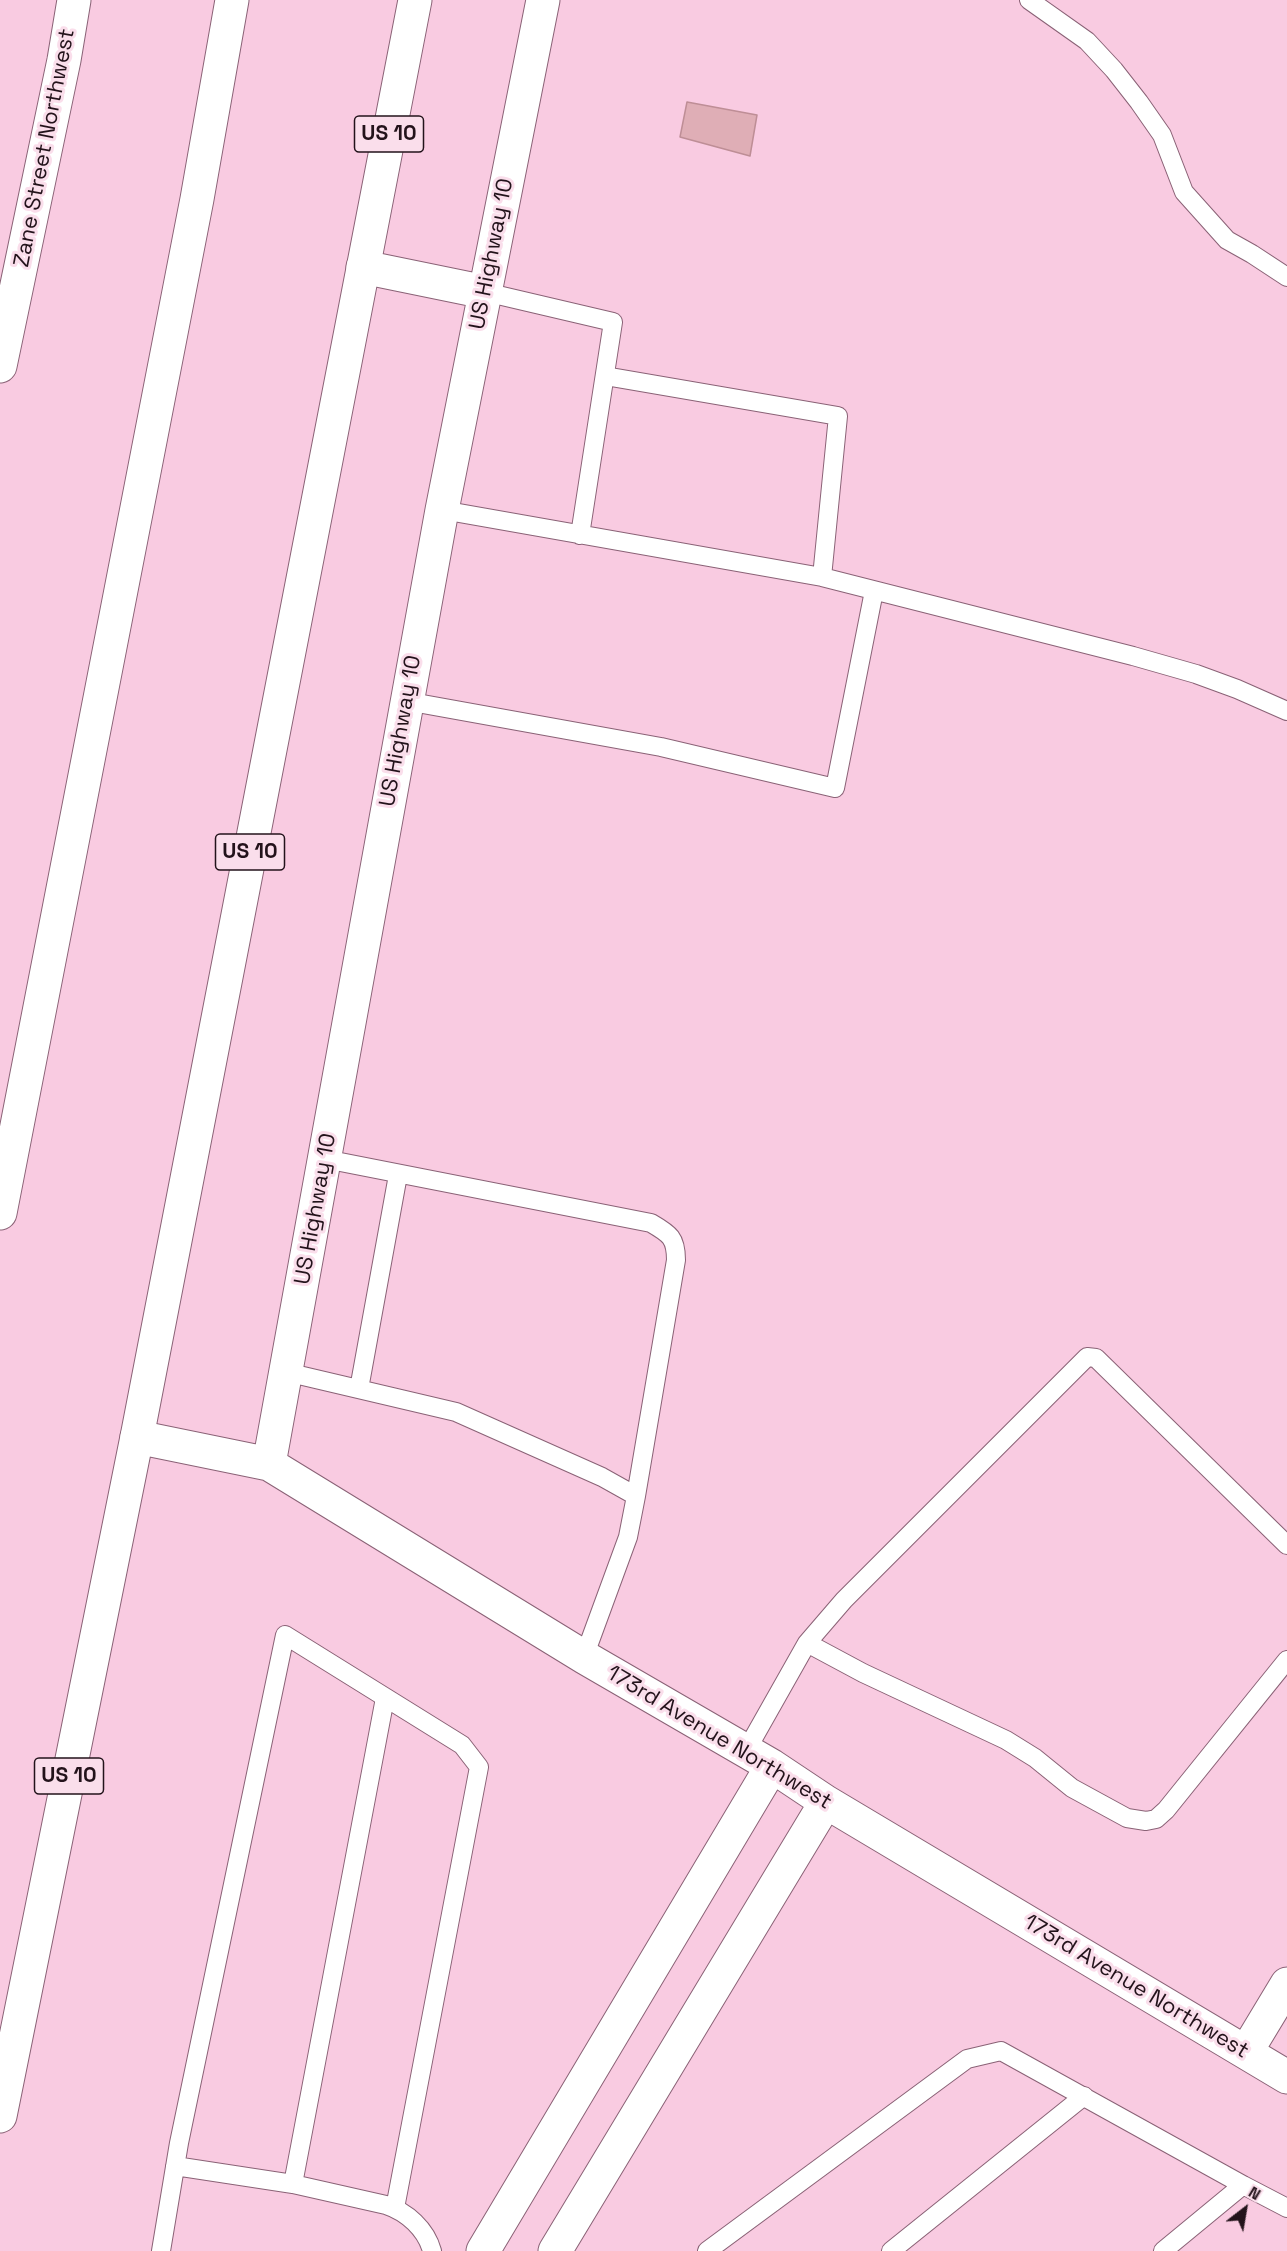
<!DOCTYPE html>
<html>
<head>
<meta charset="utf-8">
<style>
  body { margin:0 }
  #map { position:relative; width:1287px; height:2251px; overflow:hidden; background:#f9cbe1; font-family:"Space Grotesk",sans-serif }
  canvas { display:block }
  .north { position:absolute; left:1215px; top:2179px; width:60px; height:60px; -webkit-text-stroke:4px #fadeeb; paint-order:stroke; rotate:31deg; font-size:16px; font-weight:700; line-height:24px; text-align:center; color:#23131b }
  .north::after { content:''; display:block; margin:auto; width:21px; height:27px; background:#23131b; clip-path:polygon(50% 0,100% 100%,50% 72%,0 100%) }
</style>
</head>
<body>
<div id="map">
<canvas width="1287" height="2251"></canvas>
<div class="north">N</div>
</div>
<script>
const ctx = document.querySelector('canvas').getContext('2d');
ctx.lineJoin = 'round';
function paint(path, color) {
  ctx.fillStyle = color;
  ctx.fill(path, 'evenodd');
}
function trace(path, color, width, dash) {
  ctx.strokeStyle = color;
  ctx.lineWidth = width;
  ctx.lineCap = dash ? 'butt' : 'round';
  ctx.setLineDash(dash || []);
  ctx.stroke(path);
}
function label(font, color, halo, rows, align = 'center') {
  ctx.font = font + ' "Space Grotesk",sans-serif';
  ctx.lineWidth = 6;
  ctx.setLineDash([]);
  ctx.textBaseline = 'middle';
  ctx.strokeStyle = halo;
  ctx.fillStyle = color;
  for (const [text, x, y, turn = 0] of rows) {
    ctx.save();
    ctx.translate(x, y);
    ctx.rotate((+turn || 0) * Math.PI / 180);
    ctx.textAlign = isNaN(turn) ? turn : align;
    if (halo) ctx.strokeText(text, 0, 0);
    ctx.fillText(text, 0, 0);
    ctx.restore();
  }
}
const building = new Path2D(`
  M687 102 757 115 750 156 680 137Z`);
const lane = new Path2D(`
  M1029 0 1087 41 1114 70 1139 102 1162 135 1184 192 1227 240 1252 254 1287 277
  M485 292 613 322 580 535
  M605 376 838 416 822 577
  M442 510 822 577 1133 656 1196 674 1237 689 1287 711
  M406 701 661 747 835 788 874 591
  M325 1159 651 1223C670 1234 676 1238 676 1260L636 1496
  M286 1372 456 1412 602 1477 636 1496 628 1537 584 1657
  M359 1389 398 1175
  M807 1643 863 1673 1006 1740 1035 1758 1072 1788 1127 1818 1146 1821 1156 1819 1166 1810 1287 1660
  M746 1751 807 1643 844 1600 1087 1357 1096 1358 1287 1545
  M175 2166 293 2184 386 2205C407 2212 426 2229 432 2251
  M293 2184 385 1698
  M161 2251 179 2143 285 1635 462 1745 479 1767 395 2208
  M707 2251 967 2059 1001 2051 1243 2185 1287 2208
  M891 2251 1084 2096
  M1163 2251 1243 2185`);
const street = new Path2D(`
  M363 267 485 292
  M0 366 64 60 74 0
  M137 1437 269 1464 584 1657 772 1766 826 1802 1287 2077
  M269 1464 442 510 543 0
  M1246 2052 1287 1984
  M483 2251 772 1766
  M555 2251 826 1802`);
const highway = new Path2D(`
  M0 1213 197 199 232 0
  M0 2116 137 1437 415 0`);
const shields = [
  [389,134,69],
  [250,852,69],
  [69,1776,69]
];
const shieldNames = [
  ["US 10",389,134],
  ["US 10",250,852],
  ["US 10",69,1776]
];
const streetNames = [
  ["Zane Street Northwest",45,148,-79],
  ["US Highway 10",492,254,-79],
  ["US Highway 10",401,731,-80],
  ["US Highway 10",316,1209,-80],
  ["173rd Avenue Northwest",719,1738,31],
  ["173rd Avenue Northwest",1136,1987,31]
];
paint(building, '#dfaeb6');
trace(building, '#be8e96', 1.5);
trace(lane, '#8a6276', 20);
trace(street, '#8a6276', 35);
trace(highway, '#8a6276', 35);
trace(lane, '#fff', 18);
trace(street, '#fff', 33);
trace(highway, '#fff', 33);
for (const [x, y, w] of shields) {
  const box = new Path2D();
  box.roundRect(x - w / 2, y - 18, w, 36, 4.5);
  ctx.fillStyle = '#fadeeb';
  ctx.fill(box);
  trace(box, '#23131b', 1.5);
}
label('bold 21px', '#23131b', null, shieldNames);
label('22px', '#23131b', '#fadeeb', streetNames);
</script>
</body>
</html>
